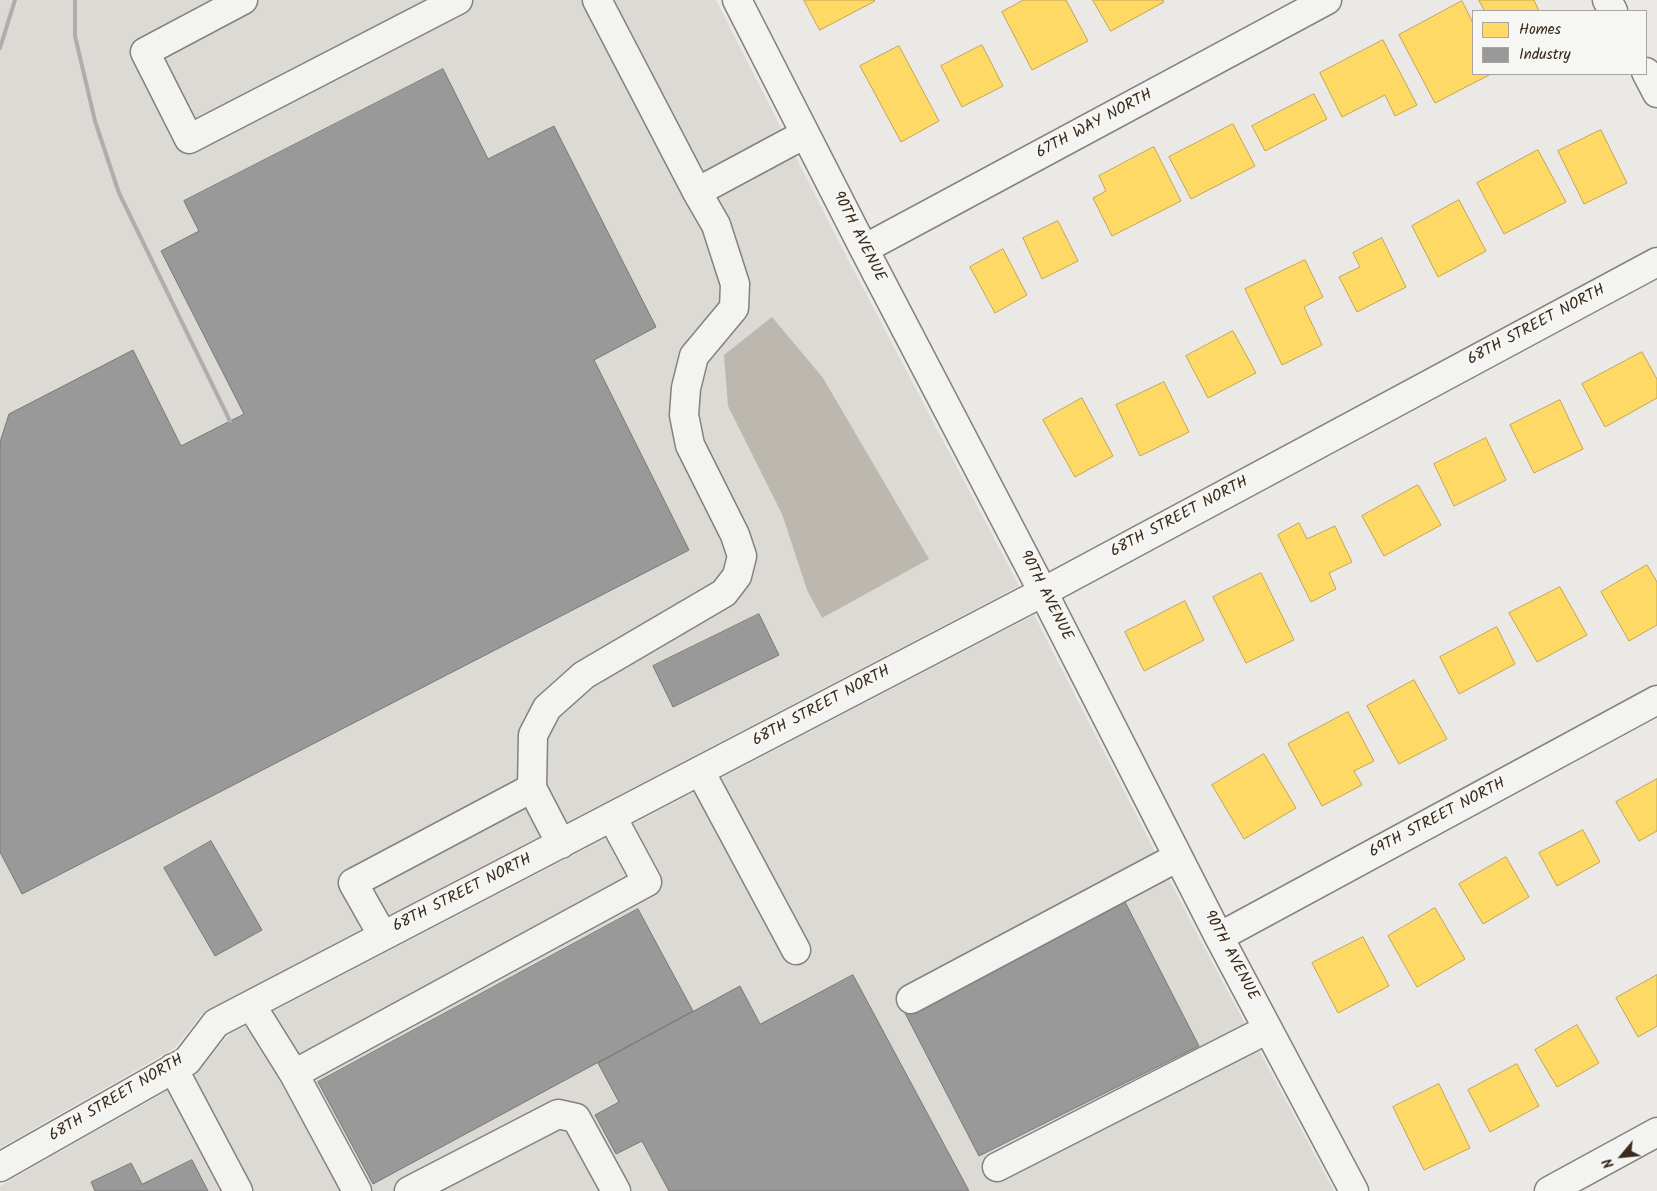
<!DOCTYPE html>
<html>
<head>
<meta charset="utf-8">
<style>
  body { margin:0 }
  #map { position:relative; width:1657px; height:1191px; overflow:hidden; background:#eae9e6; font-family:Kalam,sans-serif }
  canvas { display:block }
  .legend { position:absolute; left:1472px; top:10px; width:175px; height:65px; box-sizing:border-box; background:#f6f6f2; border:1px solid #aba49d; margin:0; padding:6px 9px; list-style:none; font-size:15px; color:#3b2a1e }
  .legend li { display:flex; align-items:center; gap:10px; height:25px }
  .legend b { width:25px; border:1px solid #aba49d }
  .north { position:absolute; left:1597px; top:1131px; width:50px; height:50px; -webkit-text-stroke:4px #f6f6f2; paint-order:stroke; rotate:242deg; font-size:14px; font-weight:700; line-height:20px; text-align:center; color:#3b2a1e }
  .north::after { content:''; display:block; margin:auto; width:18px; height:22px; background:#3b2a1e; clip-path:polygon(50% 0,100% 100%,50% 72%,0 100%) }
</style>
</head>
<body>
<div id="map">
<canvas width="1657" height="1191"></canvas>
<ul class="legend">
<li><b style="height:14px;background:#ffd966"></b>Homes</li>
<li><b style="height:14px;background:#999"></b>Industry</li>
</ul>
<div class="north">N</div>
</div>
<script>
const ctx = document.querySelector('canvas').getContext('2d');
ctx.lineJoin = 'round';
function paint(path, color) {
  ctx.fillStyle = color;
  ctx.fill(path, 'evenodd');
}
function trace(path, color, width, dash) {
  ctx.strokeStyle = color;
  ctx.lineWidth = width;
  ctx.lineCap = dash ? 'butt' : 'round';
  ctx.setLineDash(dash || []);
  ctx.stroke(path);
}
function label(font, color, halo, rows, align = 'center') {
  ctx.font = font + ' Kalam,sans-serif';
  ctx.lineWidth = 5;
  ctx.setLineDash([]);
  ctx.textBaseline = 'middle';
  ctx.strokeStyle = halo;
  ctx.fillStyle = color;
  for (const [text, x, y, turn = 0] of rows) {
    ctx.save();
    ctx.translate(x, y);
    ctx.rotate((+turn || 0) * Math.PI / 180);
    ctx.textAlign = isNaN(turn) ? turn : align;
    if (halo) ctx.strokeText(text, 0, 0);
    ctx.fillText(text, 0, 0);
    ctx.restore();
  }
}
const built = new Path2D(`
  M0 0H716L840 244 1019 586 209 1009 202 1014 175 1048 0 1148ZM728 406 929 559 807 590 782 514Z
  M1034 615 1196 932 1334 1191H0V1186L195 1075 228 1035Z`);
const water = new Path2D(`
  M772 317 823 378 929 559 822 618 807 590 782 514 728 406 724 355Z`);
const homes = new Path2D(`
  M804 0H874L875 1 820 30Z
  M1024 0H1066L1088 41 1032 70 1002 12Z
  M1093 0H1163L1164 2 1111 31Z
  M1479 0H1534L1539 11H1485Z
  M1462 1 1473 23V74H1491L1435 103 1399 35Z
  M1383 40 1417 105 1395 116 1385 95 1342 117 1320 73Z
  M982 45 1003 86 962 107 941 66Z
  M899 46 939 121 901 142 860 66Z
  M1314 94 1327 119 1265 151 1252 126Z
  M1233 124 1255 166 1191 199 1169 157Z
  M1601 130 1627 183 1584 204 1558 151Z
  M1154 147 1181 201 1112 236 1093 198 1106 191 1099 176Z
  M1538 150 1566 202 1504 234 1477 183Z
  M1459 200 1486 251 1438 277 1412 226Z
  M1058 221 1078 261 1042 279 1023 238Z
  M1382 238 1406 287 1357 312 1339 277 1360 267 1353 253Z
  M1003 249 1027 295 995 313 970 267Z
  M1305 260 1323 297 1304 307 1322 345 1282 365 1245 289Z
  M1233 331 1256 373 1208 398 1186 356Z
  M1642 352 1657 379V398L1605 427 1582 384Z
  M1164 382 1189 432 1140 456 1116 405Z
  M1082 398 1113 456 1075 477 1043 420Z
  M1560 400 1583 449 1534 473 1510 425Z
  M1486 438 1506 480 1454 506 1434 464Z
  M1418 485 1441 525 1384 556 1362 516Z
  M1299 523 1307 539 1335 526 1352 562 1329 573 1336 589 1311 602 1278 535Z
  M1647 565 1657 582V625L1629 641 1601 592Z
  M1261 573 1294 640 1246 663 1213 597Z
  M1560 587 1587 635 1537 662 1509 613Z
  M1185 601 1204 640 1144 671 1125 632Z
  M1497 627 1515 664 1459 694 1440 657Z
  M1414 680 1447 739 1399 764 1367 706Z
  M1348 712 1374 761 1354 771 1362 785 1322 806 1288 744Z
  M1264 754 1296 808 1244 839 1212 785Z
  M1657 779V831L1639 841 1616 802Z
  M1583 830 1600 862 1557 886 1539 853Z
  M1506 857 1529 897 1483 924 1459 884Z
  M1435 908 1465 959 1417 987 1388 936Z
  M1363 937 1389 986 1338 1013 1312 963Z
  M1657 975V1026L1638 1037 1616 998Z
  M1577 1025 1599 1063 1557 1087 1535 1050Z
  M1517 1064 1539 1106 1490 1132 1468 1090Z
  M1439 1084 1470 1148 1424 1170 1393 1107Z`);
const industry = new Path2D(`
  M443 69 488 159 554 126 656 327 594 360 689 550 22 894 0 852V442L9 414 133 350 181 446 244 414 161 251 199 231 184 201Z
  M759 614 779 655 673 707 653 666Z
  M211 841 262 930 215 956 164 868Z
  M1123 898 1199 1046 979 1156 905 1013Z
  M638 909 693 1011 373 1184 318 1082Z
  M853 975 969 1191H669L642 1141 616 1154 595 1115 619 1102 598 1063 740 986 760 1024Z
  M192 1160 208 1191H95L91 1182 131 1163 142 1184Z`);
const minor = new Path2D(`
  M243 0 145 52 189 139 458 0
  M597 0 697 192 805 134
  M737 0 864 249 1043 592 1219 937 1354 1191
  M1607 0 1613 11
  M1646 72 1657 93
  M864 249 1327 0
  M700 771 796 950
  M532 788 533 735 547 708 584 675 724 593 737 576 742 556 735 535 690 445 684 415 686 388 694 356 734 308 735 284 716 225 697 192
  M383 936 353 883 532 788 561 844
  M1219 937 1657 700
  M911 999 1178 857
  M251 1005 294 1074
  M173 1068 238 1191
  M0 1167 187 1061 216 1023 1043 592 1657 262
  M997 1167 1268 1029
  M357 1191 294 1074 647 882 612 817
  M409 1191 558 1114 576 1118 616 1191
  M1549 1191 1657 1132`);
const rail = new Path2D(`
  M75 0V36L95 121 119 193 230 421
  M0 48 15 0`);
const streetNames = [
  ["67TH WAY NORTH",1095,125,-28],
  ["90TH AVENUE",858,237,63],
  ["68TH STREET NORTH",1537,326,-28],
  ["68TH STREET NORTH",1180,518,-28],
  ["90TH AVENUE",1045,596,63],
  ["68TH STREET NORTH",822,707,-28],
  ["69TH STREET NORTH",1438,819,-28],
  ["68TH STREET NORTH",463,894,-27],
  ["90TH AVENUE",1230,956,62],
  ["68TH STREET NORTH",117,1099,-31]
];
paint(built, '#dbdad4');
paint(water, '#bcb7af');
paint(homes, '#ffd966');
trace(homes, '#c4a450', 1);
paint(industry, '#999');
trace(industry, '#7d7874', 1);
trace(minor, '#85817d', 31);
trace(minor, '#f3f3f1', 28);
trace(rail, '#b0aeac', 4);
label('16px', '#3b2a1e', '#f6f6f2', streetNames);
</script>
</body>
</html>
